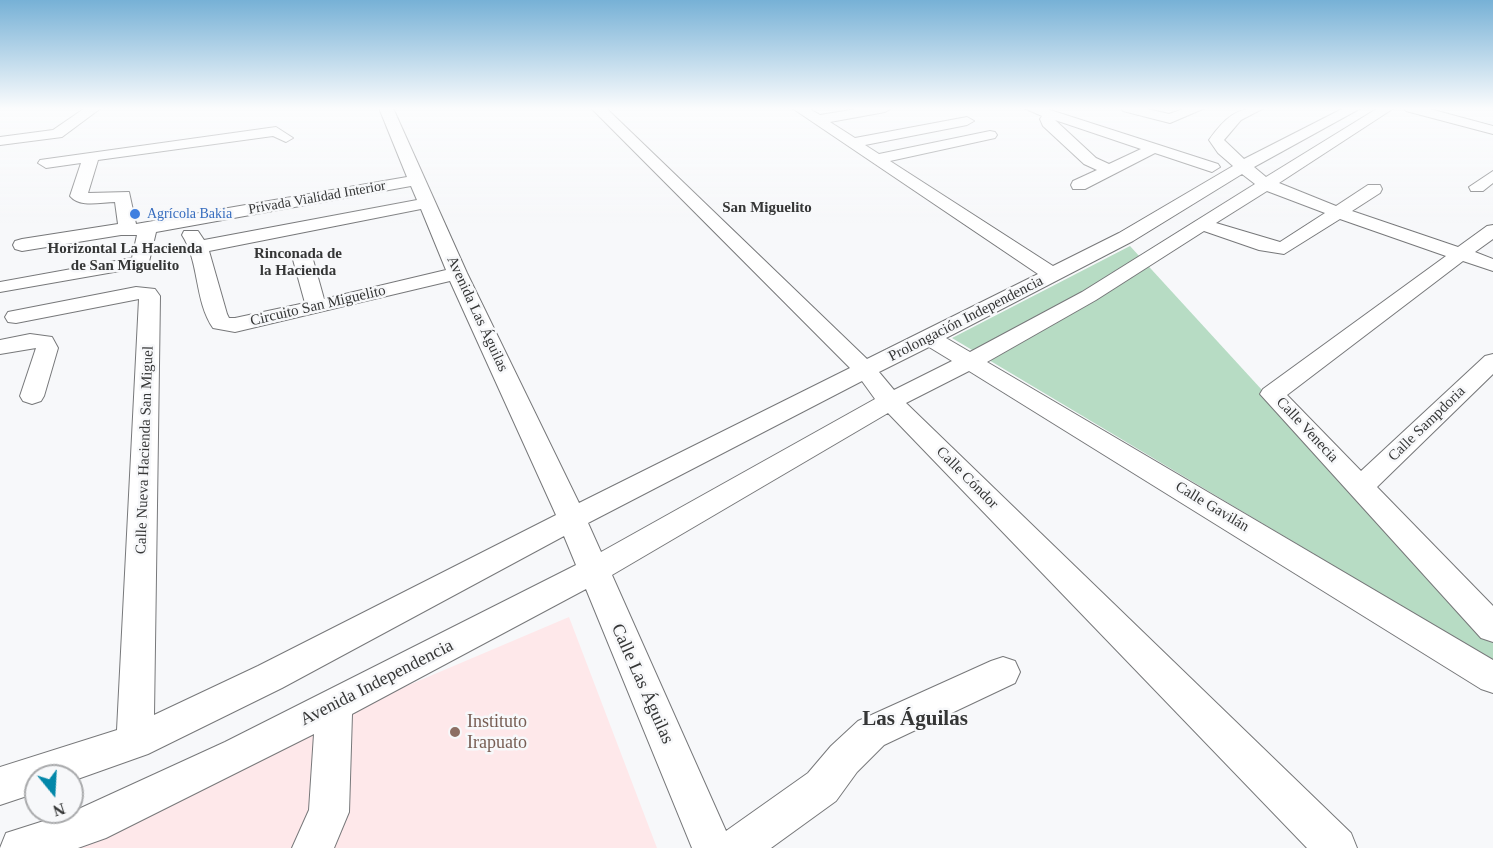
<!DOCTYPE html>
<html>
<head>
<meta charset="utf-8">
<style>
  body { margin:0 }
  #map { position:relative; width:1493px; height:848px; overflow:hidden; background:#f7f8fa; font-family:"Times New Roman",serif }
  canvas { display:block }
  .north { position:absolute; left:24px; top:764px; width:60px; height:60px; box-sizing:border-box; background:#f7f8fa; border:2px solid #a9aaac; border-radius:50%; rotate:162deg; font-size:16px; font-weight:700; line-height:24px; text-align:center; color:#353636 }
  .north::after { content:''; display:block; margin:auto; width:21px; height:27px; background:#0287a9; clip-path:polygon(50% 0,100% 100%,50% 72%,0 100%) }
</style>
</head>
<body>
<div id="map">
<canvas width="1493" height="848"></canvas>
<div class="north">N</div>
</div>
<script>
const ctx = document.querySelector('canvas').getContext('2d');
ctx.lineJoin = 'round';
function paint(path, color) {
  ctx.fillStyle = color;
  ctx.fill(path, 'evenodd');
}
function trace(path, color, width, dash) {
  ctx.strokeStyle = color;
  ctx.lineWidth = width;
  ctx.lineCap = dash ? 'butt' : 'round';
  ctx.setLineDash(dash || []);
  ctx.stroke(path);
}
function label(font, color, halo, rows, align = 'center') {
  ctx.font = font + ' "Times New Roman",serif';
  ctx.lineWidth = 5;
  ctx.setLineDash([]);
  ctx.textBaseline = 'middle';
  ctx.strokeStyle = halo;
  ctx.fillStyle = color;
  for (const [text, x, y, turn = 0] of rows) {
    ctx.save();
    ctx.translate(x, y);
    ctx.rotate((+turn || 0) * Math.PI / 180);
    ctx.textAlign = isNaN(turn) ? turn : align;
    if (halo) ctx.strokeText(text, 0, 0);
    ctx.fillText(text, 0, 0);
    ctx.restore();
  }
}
const education = new Path2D(`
  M569 617 657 848H25Z`);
const green = new Path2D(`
  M1130 246 1493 642V661L952 338Z`);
const minor = new Path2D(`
  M85 108H101L62 137 0 145V137L53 130Z
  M379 108H393L467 273 579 503 850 368 591 108H606L867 359 1038 274 792 108H808L820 115 863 108H892L885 112 830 122 855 138 967 117 974 121 967 125 865 145 879 154 990 131 995 132 997 135 995 138 890 161 1053 266 1119 233 1233 166 1218 153 1209 140C1224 119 1237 106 1264 108L1241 120 1224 140 1244 159 1344 108H1361L1254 167 1266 177 1378 108H1394L1279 183 1336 206 1368 185H1380L1382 189 1380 193 1352 211 1458 247 1487 226 1493 225V239L1475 252 1493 259V271L1463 261 1287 395 1361 471 1485 356 1493 354V374L1377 487 1493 606V642L1481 638 1260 394 1263 389 1446 256 1340 219 1284 254 1259 250 1204 231 1096 300 987 362 1493 660V693L1481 689 969 371 906 403 1351 833 1357 848H1307L888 413 612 575 726 831 808 773 831 746 858 721 991 661 1003 657 1015 661 1020 672 1015 683 884 745 857 772 836 801 771 848H692L586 589 352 714 349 812 334 848H292L309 810 314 734 106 838 78 848H0L6 833 72 812 225 742 576 565 564 536 282 688 148 754 72 781V776H36V793L0 805V767L117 730 139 299 16 323 8 322 5 317 8 312 136 287 155 289 160 296 154 715 258 666 556 515 450 281 235 332 213 328C194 300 200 263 182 235L184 231H198L204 240 417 200 411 186 156 232 148 266 0 292V282L132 258 137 235H121L22 251 15 249 13 245 15 241 22 239 118 224 115 202C101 202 80 208 70 196L81 163 46 168 38 163 40 160 276 127 293 138 286 142 273 136 98 160 88 193 129 192 136 224 407 177ZM1242 174 1255 184 1082 292 970 352 946 338 1133 241ZM1267 191 1325 213 1280 242 1216 223ZM421 209 446 270 324 299 312 256 302 250 292 256 305 303 235 318H229L227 314 209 251ZM929 347 952 361 894 390 879 372ZM862 381 875 399 601 552 588 523Z
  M1024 108H1044L1218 164 1220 167 1212 172 1155 153 1085 189H1073L1071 185 1073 181 1097 170 1084 164 1043 126 1040 119 1042 116ZM1055 120 1141 149 1109 164 1096 158Z
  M1121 108H1143L1169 114 1186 108H1205L1170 123 1123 111Z
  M1404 108H1426L1493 126V134L1406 111Z
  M1493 171V183L1483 191H1471L1469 187Z
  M30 334 52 337 58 348 44 396 41 401 32 404 23 401 20 396 36 348 0 354V340Z`);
const markers = [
  [135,214,6,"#3f7fe0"],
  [455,732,6,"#8d6e63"]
];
const farStreetnames = [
  ["Privada Vialidad Interior",317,198,-10]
];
const farShopnames = [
  ["Agrícola Bakia",147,214]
];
const farQuarternames = [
  ["San Miguelito",767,208],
  ["Horizontal La Hacienda",125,249],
  ["de San Miguelito",125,266],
  ["Rinconada de",298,254],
  ["la Hacienda",298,271]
];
const streetNames = [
  ["Circuito San Miguelito",318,306,-13],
  ["Avenida Las Águilas",477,314,65],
  ["Prolongación Independencia",966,319,-27],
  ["Calle Sampdoria",1427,424,-44],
  ["Calle Venecia",1307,430,47],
  ["Calle Nueva Hacienda San Miguel",145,450,-88],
  ["Calle Cóndor",967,478,45],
  ["Calle Gavilán",1212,507,31]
];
const nearStreetnames = [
  ["Avenida Independencia",377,683,-27],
  ["Calle Las Águilas",642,684,66]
];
const nearEducationnames = [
  ["Instituto",467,722],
  ["Irapuato",467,743]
];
const nearQuarternames = [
  ["Las Águilas",915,720]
];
paint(education, '#fee8ea');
paint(green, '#b7dcc4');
trace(minor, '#77787a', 2);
paint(minor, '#fff');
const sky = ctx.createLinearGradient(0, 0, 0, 226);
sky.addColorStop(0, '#77b1d6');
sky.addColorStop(0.48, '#fbfcfd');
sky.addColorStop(1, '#fbfcfd00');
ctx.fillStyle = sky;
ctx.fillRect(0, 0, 1493, 226);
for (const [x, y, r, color] of markers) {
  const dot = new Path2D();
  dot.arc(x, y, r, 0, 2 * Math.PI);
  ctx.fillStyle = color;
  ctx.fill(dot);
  trace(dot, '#f7f8fa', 2);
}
label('14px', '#353636', '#f7f8fa', farStreetnames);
label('14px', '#366cbe', '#f7f8fa', farShopnames, 'left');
label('bold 15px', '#353636', '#f7f8fa', farQuarternames);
label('15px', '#353636', '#f7f8fa', streetNames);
label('18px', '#353636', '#f7f8fa', nearStreetnames);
label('18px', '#785e54', '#f7f8fa', nearEducationnames, 'left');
label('bold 21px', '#353636', '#f7f8fa', nearQuarternames);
</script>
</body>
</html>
